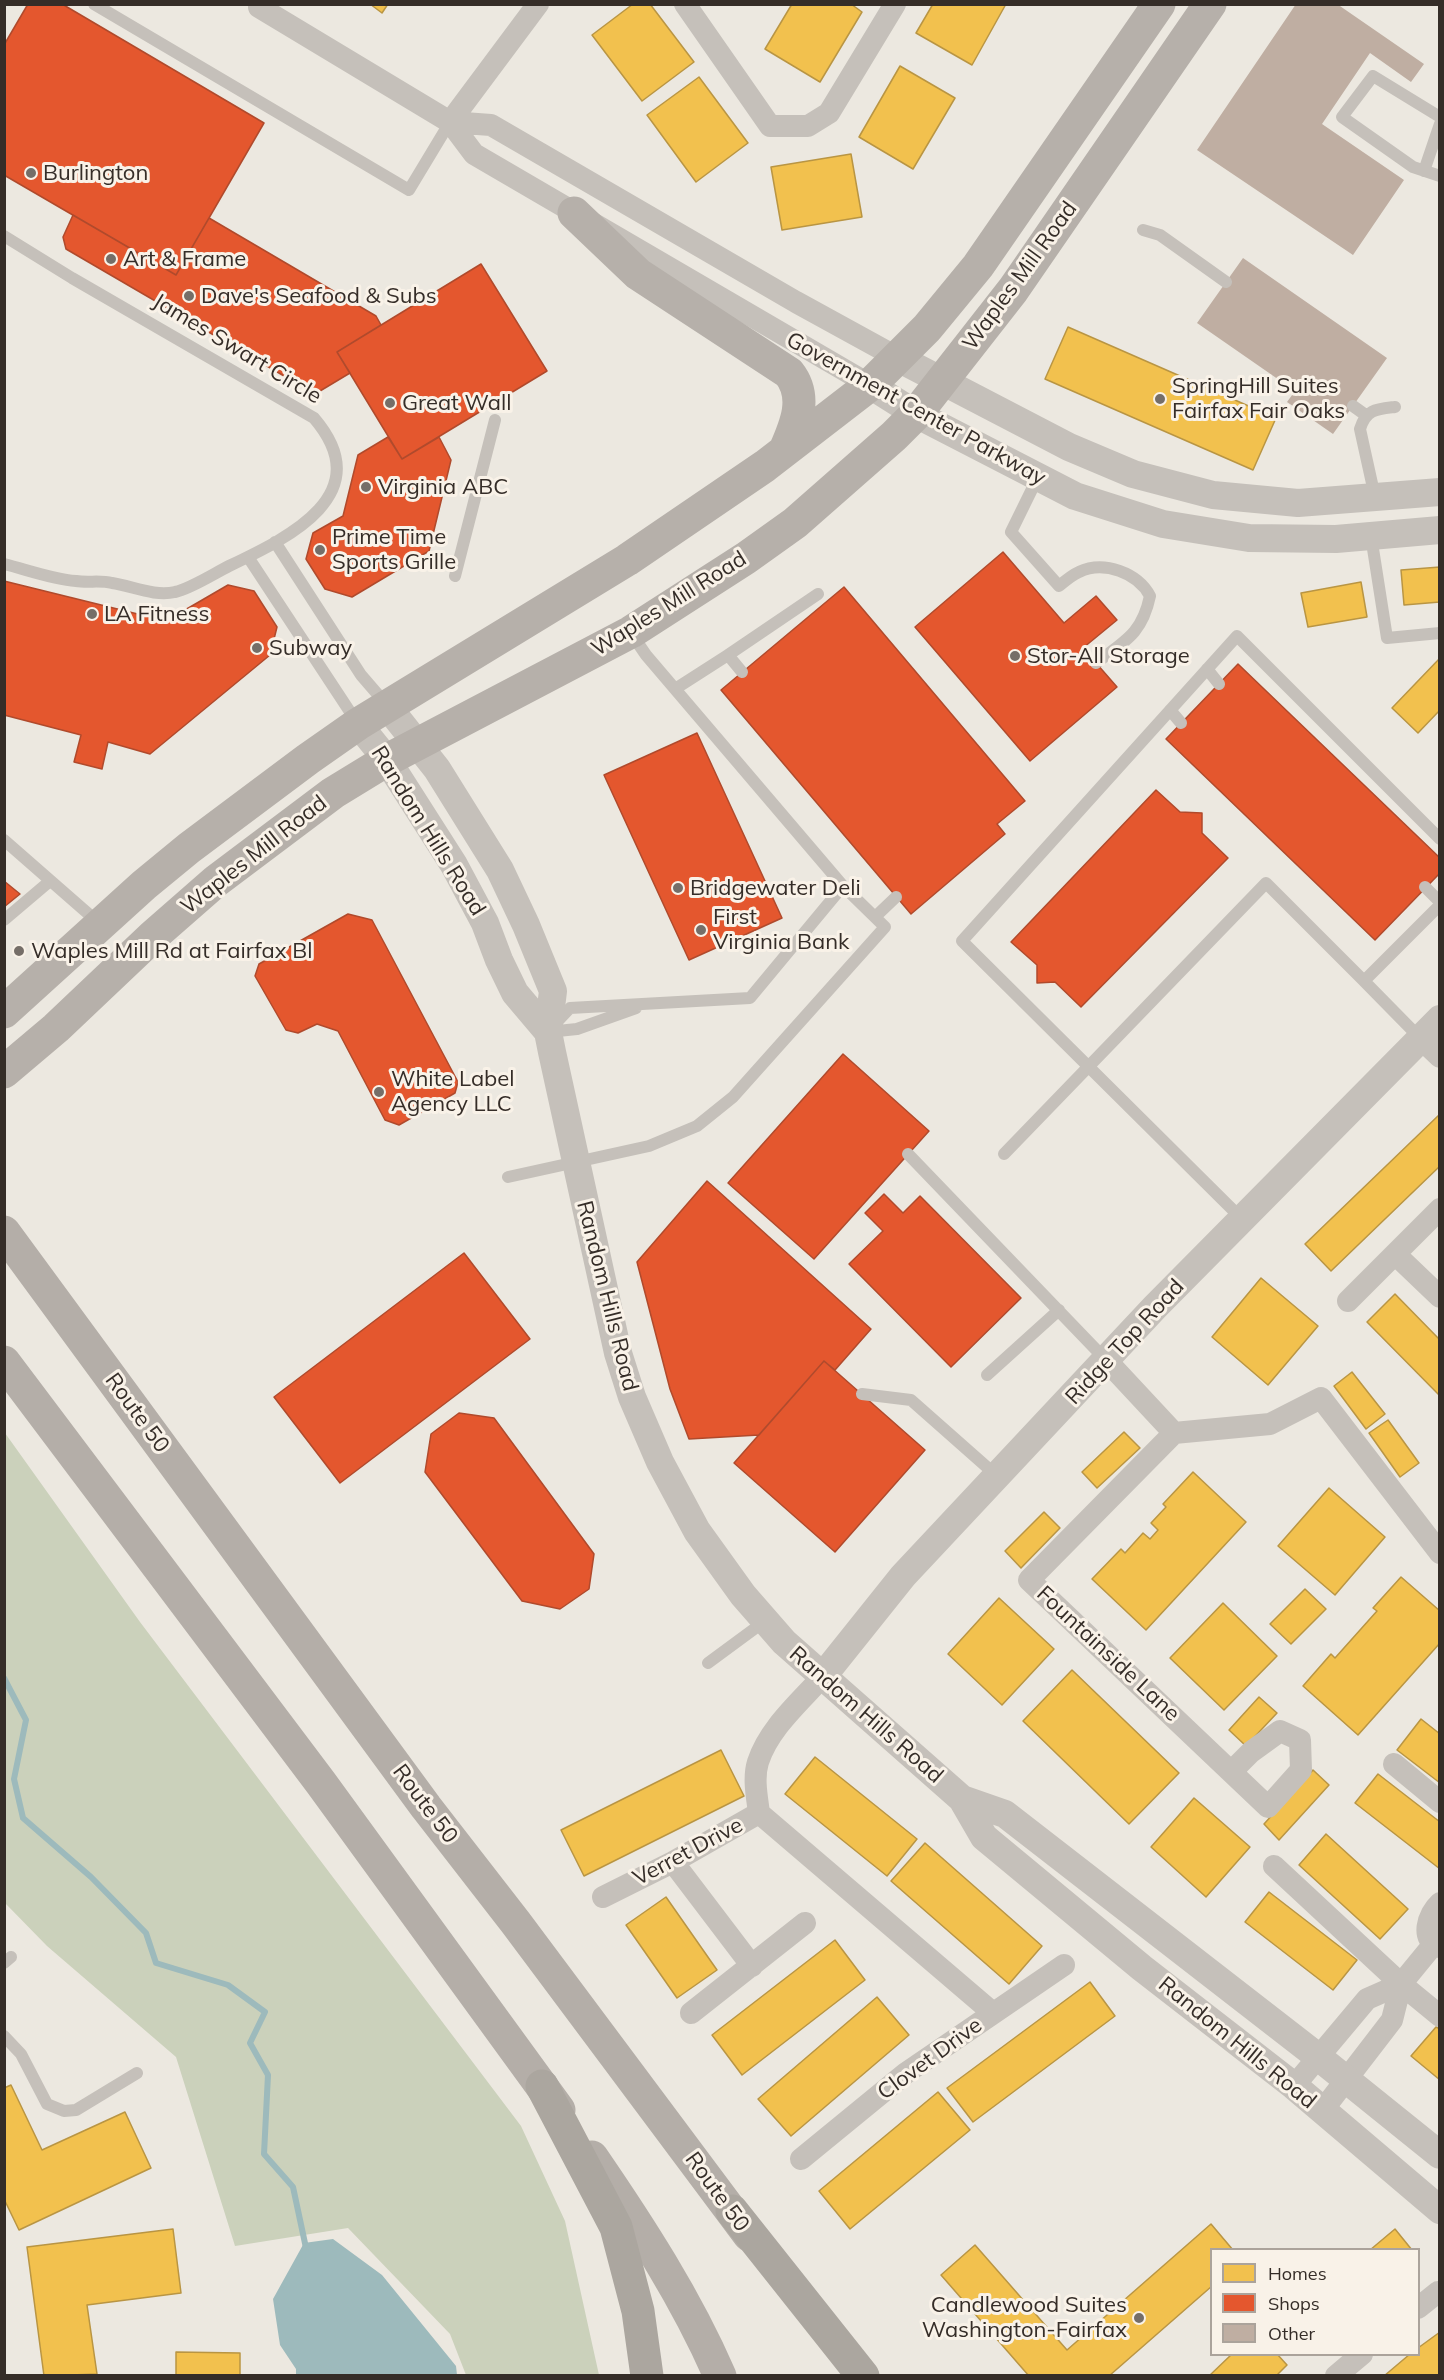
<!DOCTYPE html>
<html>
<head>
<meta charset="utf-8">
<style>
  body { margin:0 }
  #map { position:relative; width:1444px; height:2380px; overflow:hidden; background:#ece8e0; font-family:Mulish,sans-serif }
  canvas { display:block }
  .frame { position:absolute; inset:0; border:6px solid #352d28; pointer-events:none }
  .legend { position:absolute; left:1210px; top:2248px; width:210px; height:108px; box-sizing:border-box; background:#f9f2e8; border:2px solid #aba39b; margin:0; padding:8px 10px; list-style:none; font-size:18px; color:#352d28 }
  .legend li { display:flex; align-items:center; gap:12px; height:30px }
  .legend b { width:30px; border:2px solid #aba39b }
</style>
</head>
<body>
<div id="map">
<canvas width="1444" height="2380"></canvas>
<div class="frame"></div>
<ul class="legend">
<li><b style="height:16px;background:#f2c14e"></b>Homes</li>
<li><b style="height:16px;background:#e4572e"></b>Shops</li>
<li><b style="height:16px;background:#bfaea2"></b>Other</li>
</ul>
</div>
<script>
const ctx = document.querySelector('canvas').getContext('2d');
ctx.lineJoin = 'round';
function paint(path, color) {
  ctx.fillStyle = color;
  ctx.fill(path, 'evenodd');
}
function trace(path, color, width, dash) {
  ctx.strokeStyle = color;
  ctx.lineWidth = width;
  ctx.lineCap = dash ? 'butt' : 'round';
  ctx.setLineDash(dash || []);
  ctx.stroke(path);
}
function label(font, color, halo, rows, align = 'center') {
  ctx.font = font + ' Mulish,sans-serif';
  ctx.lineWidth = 6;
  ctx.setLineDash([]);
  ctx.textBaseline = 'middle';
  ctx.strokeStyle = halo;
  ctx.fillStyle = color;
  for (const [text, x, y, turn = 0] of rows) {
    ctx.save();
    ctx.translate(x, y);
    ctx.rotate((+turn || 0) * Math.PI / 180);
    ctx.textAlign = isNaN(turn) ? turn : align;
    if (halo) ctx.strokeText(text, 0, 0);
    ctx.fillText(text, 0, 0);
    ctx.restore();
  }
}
const green = new Path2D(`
  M5 1433 140 1622 521 2126 565 2221 599 2375H466L450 2334 348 2228 235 2246 176 2057 47 1946 5 1903Z`);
const water = new Path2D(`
  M333 2239 382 2275 456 2366 457 2375H296V2369L280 2345 273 2299 304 2243Z`);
const homes = new Path2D(`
  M370 4H388L382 13Z
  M633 4H650L694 62 642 101 592 35Z
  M792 4H851L862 12 820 82 765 49Z
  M933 4H1006L972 65 916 33Z
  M900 66 955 98 913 169 859 137Z
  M699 77 748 143 696 182 647 115Z
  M851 154 862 217 782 230 771 167Z
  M1068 327 1276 418 1253 470 1045 379Z
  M1440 567V602L1404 605 1401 570Z
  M1361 582 1367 617 1308 627 1301 593Z
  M1440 658V710L1418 733 1392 708Z
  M1440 1114V1166L1331 1271 1305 1244Z
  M1261 1278 1318 1326 1268 1385 1212 1337Z
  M1395 1294 1440 1340V1396L1367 1322Z
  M1352 1372 1385 1414 1366 1429 1334 1386Z
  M1388 1420 1419 1463 1400 1477 1369 1433Z
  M1124 1432 1140 1448 1097 1488 1082 1472Z
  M1193 1472 1246 1522 1146 1630 1092 1579 1121 1549 1125 1553 1143 1533 1150 1539 1158 1530 1151 1523 1166 1507 1163 1504Z
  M1329 1488 1385 1537 1335 1595 1278 1546Z
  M1044 1512 1060 1528 1021 1568 1005 1551Z
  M1401 1577 1440 1611V1643L1358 1735 1303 1686 1331 1654 1335 1658 1377 1611 1373 1608Z
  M1305 1589 1326 1609 1291 1644 1270 1624Z
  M999 1598 1054 1649 1002 1705 948 1654Z
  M1223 1603 1277 1656 1224 1710 1170 1658Z
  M1072 1670 1179 1773 1129 1824 1023 1721Z
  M1259 1697 1277 1713 1246 1746 1229 1730Z
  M1421 1719 1440 1734V1783L1397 1750Z
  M721 1750 744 1796 584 1876 561 1830Z
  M815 1757 917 1839 887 1876 785 1794Z
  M1313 1770 1329 1785 1279 1840 1264 1824Z
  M1378 1774 1440 1822V1869L1355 1803Z
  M1194 1798 1250 1847 1206 1897 1151 1847Z
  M1326 1834 1408 1909 1380 1939 1299 1865Z
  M925 1843 1042 1946 1009 1984 891 1881Z
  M1269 1892 1357 1960 1333 1990 1245 1922Z
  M666 1897 717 1970 677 1998 626 1925Z
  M835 1940 865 1980 742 2075 712 2035Z
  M1090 1982 1115 2016 973 2122 947 2088Z
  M877 1997 909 2035 791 2136 758 2099Z
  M1436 2027 1440 2029V2080L1411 2056Z
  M11 2085 42 2150 125 2112 151 2168 19 2230 4 2199V2088Z
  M938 2092 970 2130 850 2229 819 2191Z
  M1211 2224 1233 2250H1212V2286L1109 2376H1029L941 2275 975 2245 1067 2350Z
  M173 2229 181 2293 87 2305 97 2374 44 2376 27 2247Z
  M1395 2229 1412 2250H1370Z
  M1440 2332V2376H1384L1410 2354H1418V2348Z
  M176 2352 240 2353V2376H176Z
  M1232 2354H1277L1287 2365 1276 2376H1209Z`);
const shops = new Path2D(`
  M28 4H62L264 123 176 275 4 175V45Z
  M73 215 176 275 209 218 376 316 381 325 337 352 350 373 315 394 66 249 63 237Z
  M481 264 547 371 402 459 337 352Z
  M388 437 402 459 439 437 451 460 429 551 352 597 325 589 306 559 313 533 343 516 358 455Z
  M1003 552 1064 623 1096 596 1117 620 1083 648 1117 687 1030 761 915 627Z
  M4 581 166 621 228 585 254 591 277 627 270 655 150 754 108 742 102 769 74 762 81 735 4 715Z
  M844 587 1025 801 997 824 1005 834 911 914 721 690Z
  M1238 664 1440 858V873L1375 940 1166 739Z
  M697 733 782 918 689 960 604 775Z
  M1156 790 1180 812 1202 813V833L1228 858 1081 1007 1055 982 1037 983V965L1011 942Z
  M4 881 20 894 4 907Z
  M348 914 372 920 458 1082 455 1093 399 1125 385 1120 338 1031 317 1024 298 1033 286 1030 255 976 259 964Z
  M843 1054 929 1131 814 1259 728 1183Z
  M707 1181 871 1329 835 1370 824 1361 759 1435 689 1439 670 1389 637 1262Z
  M884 1194 903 1213 920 1196 1021 1298 951 1367 849 1264 883 1231 865 1213Z
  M464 1253 530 1339 340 1483 274 1397Z
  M824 1361 925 1450 835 1552 734 1463Z
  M459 1413 494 1418 594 1554 589 1589 560 1609 522 1601 425 1472 431 1434Z`);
const stream = new Path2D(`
  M4 1678 26 1720 14 1779 23 1818 91 1877 146 1933 156 1963 228 1985 265 2012 250 2043 268 2075 264 2154 293 2187 306 2248`);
const building = new Path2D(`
  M1296 4H1337L1424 64 1411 82 1370 53 1322 124 1404 180 1353 255 1197 150Z
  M1243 258 1387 358 1333 434 1287 402 1295 391 1197 323Z`);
const service = new Path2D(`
  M94 4 409 190 450 122
  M1440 117 1373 76 1342 117 1413 167 1440 176
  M1424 171 1440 124
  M1143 230 1160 235 1226 282
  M4 236 72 278 314 418C379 494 290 537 229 566 215 573 190 589 175 592 155 597 132 586 112 583 100 580 88 583 76 581 52 579 28 570 4 564
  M1353 406 1367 416
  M1038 477 1011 532 1059 586C1065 581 1072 575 1079 572 1104 560 1138 573 1150 596 1142 634 1125 641 1096 663
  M1375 497 1360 429C1366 409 1377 409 1395 407
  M1371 536 1387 638 1440 633
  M275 542 361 675 386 704
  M248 557 358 724
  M455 576 495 420
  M728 655 818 594
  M1207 669 1219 684
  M675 689 728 655 742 672
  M1170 710 1181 723
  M4 840 100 924
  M1425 887 1440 902
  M875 917 896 897
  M4 920 50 881
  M554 1025 570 1008 750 998 843 886 646 655 631 633
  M548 1032 577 1029 636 1008
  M1420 1038 1364 981 1440 905
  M908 1154 1106 1360
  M1004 1154 1266 883 1364 981
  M508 1177 649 1146 697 1126 733 1097 885 927 843 886
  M1242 1219 962 941 1237 636 1440 839
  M987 1375 1059 1310
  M862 1394 911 1400 997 1476
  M708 1663 765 1621
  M4 1963 11 1957
  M4 2036 21 2054 47 2104 64 2111 76 2110 137 2073`);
const minor = new Path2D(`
  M685 4 770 126H808L829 113 895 4
  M259 7 450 122 474 154 870 385
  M450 122 491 125 796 302 898 358
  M450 122 538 4
  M1420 1038 1440 1057
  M1395 1254 1440 1297
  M1348 1301 1440 1209
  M1106 1360 1174 1433
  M1394 1764 1440 1802
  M1232 1771 1251 1752 1280 1731 1300 1740 1301 1770 1268 1807 1029 1580 1174 1433 1270 1424 1321 1398 1440 1553
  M759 1813 993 2013
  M759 1813C757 1797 753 1778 758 1762 769 1728 800 1702 823 1676
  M673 1862 752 1966
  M1274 1866 1401 1984 1440 2016
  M603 1897 673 1862 759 1813
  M1440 1903C1428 1914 1419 1940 1440 1947
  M691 2013 805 1923
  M1294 2086 1367 1999 1401 1984
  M1322 2111 1392 2020 1401 1984 1433 1945
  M801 2159 906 2073 1064 1965
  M1418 2308 1438 2292
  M1336 2376 1362 2354`);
const tertiary = new Path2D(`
  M898 358 1069 447 1133 474 1213 495 1298 503 1440 492
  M870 385 916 414 1075 496 1163 524 1249 538 1336 539 1440 530
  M388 707 437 769 500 870 526 925 553 991 548 1032 552 1052 618 1353 632 1397 660 1462 697 1531 743 1595 784 1642 962 1799 984 1837 1142 1968 1294 2086 1440 2210
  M358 724 387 760 454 865 485 923 499 960 515 993 548 1032
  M823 1676 903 1576 1155 1307 1440 1019
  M962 1799 1005 1814 1317 2056 1440 2155`);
const secondary = new Path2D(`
  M574 213 638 274 789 373C808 397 796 425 785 450
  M4 1012 144 885 189 848 308 759 358 724 627 560 765 466 870 385 927 328 978 266 1159 4
  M4 1072 56 1028 152 937 216 881 333 793 387 760 631 632 746 558 795 523 894 436 916 414 1013 290 1210 4`);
const primary = new Path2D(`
  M4 1232 426 1807 516 1923 749 2235
  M4 1362 321 1783 559 2110
  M592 2157C640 2227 686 2298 720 2376`);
const motorway = new Path2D(`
  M542 2086 616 2227 638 2311 647 2376
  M732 2211 863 2376`);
const markers = [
  [31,173,6,"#756e68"],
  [111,259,6,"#756e68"],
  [189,296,6,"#756e68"],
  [1160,399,6,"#756e68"],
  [390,403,6,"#756e68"],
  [366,487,6,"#756e68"],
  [320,550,6,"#756e68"],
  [92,614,6,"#756e68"],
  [257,648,6,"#756e68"],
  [1015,656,6,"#756e68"],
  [678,888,6,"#756e68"],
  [701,930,6,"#756e68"],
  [19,951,6,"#756e68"],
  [379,1092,6,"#756e68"],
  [1139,2318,6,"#756e68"]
];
const poiNames = [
  ["Burlington",43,173],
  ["Art & Frame",123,259],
  ["Dave's Seafood & Subs",201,296],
  ["SpringHill Suites",1172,386],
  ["Fairfax Fair Oaks",1172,411],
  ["Great Wall",402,403],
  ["Virginia ABC",378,487],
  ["Prime Time",332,537],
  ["Sports Grille",332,562],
  ["LA Fitness",104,614],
  ["Subway",269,648],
  ["Stor-All Storage",1027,656],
  ["Bridgewater Deli",690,888],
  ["First",713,917],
  ["Virginia Bank",713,942],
  ["Waples Mill Rd at Fairfax Bl",31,951],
  ["White Label",391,1079],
  ["Agency LLC",391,1104],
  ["Candlewood Suites",1127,2305,"right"],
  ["Washington-Fairfax",1127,2330,"right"]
];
const streetNames = [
  ["Waples Mill Road",1020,276,-54],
  ["James Swart Circle",237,349,31],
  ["Government Center Parkway",916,409,29],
  ["Waples Mill Road",669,604,-32],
  ["Random Hills Road",428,831,58],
  ["Waples Mill Road",254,855,-38],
  ["Random Hills Road",607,1296,76],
  ["Ridge Top Road",1125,1342,-47],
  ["Route 50",137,1413,54],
  ["Fountainside Lane",1108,1654,43],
  ["Random Hills Road",866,1715,41],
  ["Route 50",425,1804,53],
  ["Verret Drive",688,1852,-28],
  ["Random Hills Road",1237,2043,39],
  ["Clovet Drive",930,2059,-36],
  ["Route 50",717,2192,54]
];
paint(green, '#cbd1bb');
paint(water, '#9dbabc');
paint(homes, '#f2c14e');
trace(homes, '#b99543', 1.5);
paint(shops, '#e4572e');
trace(shops, '#b04a2c', 1.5);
trace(stream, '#9dbabc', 6);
paint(building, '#bfaea2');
trace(service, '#c5c0ba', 12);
trace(minor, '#c5c0ba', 22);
trace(tertiary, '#c5c0ba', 28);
trace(secondary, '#b6b0aa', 33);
trace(primary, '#b4aea8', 33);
trace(motorway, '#aba69f', 33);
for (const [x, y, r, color] of markers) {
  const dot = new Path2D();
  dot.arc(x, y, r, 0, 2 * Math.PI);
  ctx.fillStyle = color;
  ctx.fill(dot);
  trace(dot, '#f9f2e8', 2);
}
label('22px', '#352d28', '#f9f2e8', poiNames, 'left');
label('22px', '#352d28', '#f9f2e8', streetNames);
</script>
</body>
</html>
